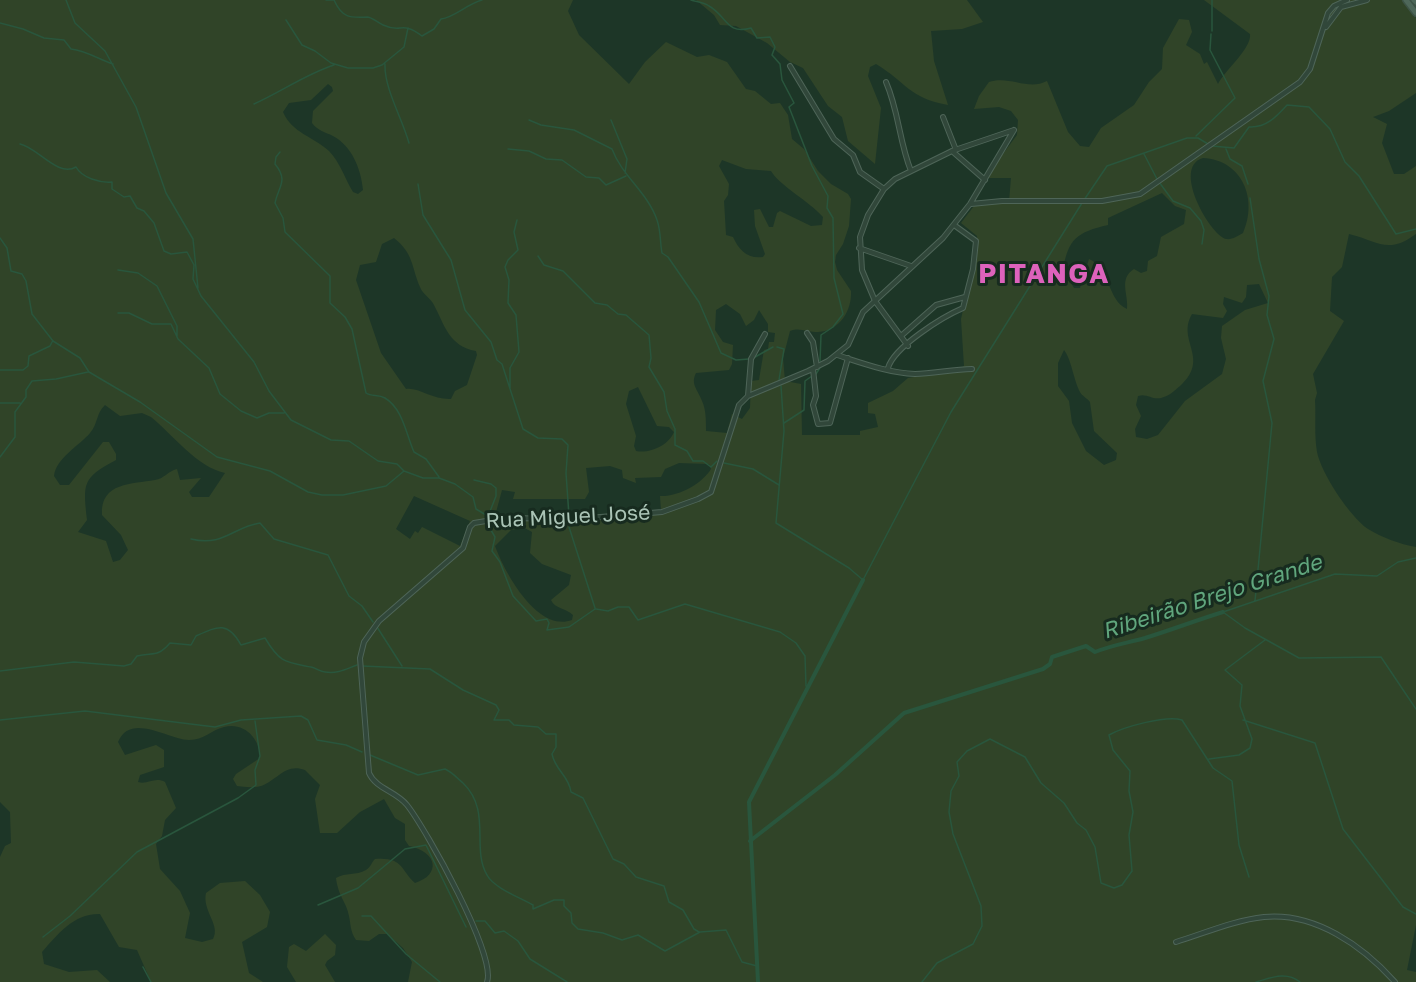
<!DOCTYPE html>
<html>
<head>
<meta charset="utf-8">
<style>
  body { margin:0 }
  canvas { display:block; background:#1d3627 }
</style>
</head>
<body>
<canvas width="1416" height="982"></canvas>
<script>
const ctx = document.querySelector('canvas').getContext('2d');
ctx.lineJoin = 'round';
function paint(path, color) {
  ctx.fillStyle = color;
  ctx.fill(path, 'evenodd');
}
function trace(path, color, width, dash) {
  ctx.strokeStyle = color;
  ctx.lineWidth = width;
  ctx.lineCap = dash ? 'butt' : 'round';
  ctx.setLineDash(dash || []);
  ctx.stroke(path);
}
function label(font, color, halo, rows, align = 'center') {
  ctx.font = font + ' "Golos Text",sans-serif';
  ctx.lineWidth = 6;
  ctx.setLineDash([]);
  ctx.textBaseline = 'middle';
  ctx.strokeStyle = halo;
  ctx.fillStyle = color;
  for (const [text, x, y, turn = 0] of rows) {
    ctx.save();
    ctx.translate(x, y);
    ctx.rotate((+turn || 0) * Math.PI / 180);
    ctx.textAlign = isNaN(turn) ? turn : align;
    if (halo) ctx.strokeText(text, 0, 0);
    ctx.fillText(text, 0, 0);
    ctx.restore();
  }
}
const green = new Path2D(`
  M0 0H573L568 11 579 35 629 84 645 62 666 42 697 57 709 55 727 62 746 89 755 91 771 104 780 103 788 115 792 139 804 149 818 171 831 184 848 194 851 199 849 226 843 244 836 255 835 262 837 270 851 291C852 310 840 331 818 332 808 333 801 327 790 331L783 358 785 381 801 384 802 435H860V431L878 427 875 414 868 413V403L893 391 908 378 955 370 964 366 961 319 978 245 977 236 961 223 974 206 1009 202 1011 178H985L1017 135 1018 120 1011 111 999 107 974 109 979 96 989 82C1009 75 1028 91 1047 81L1068 132 1080 146 1089 147 1101 128 1134 105 1149 82 1162 69 1163 48 1179 19 1189 20 1192 32 1186 45 1200 54 1204 64 1207 62 1218 84C1226 69 1252 48 1250 34L1204 0H1403L1416 18V93L1389 111 1373 117 1387 124 1382 143 1394 174H1404L1416 166V234C1387 255 1379 241 1349 234L1342 267 1332 277 1330 311 1344 321 1313 374 1317 393 1315 400C1316 417 1314 435 1317 452 1321 473 1350 517 1368 529 1383 538 1399 544 1416 547V925L1407 970 1416 972V982H408L412 962 403 948 387 934H379L369 941 356 940C350 931 351 925 349 916 347 903 338 896 336 878 346 872 356 876 366 870 371 867 371 863 375 859 404 857 400 870 415 883 441 875 438 852 409 846L405 840V824L395 818 384 799 360 812 337 833H320L315 799 320 785 305 770C285 763 278 780 261 786 253 788 245 787 237 786L233 779 236 774 260 758C260 739 245 722 224 727 211 730 204 740 189 740 168 739 130 712 118 742L125 755 156 745 164 750V767L140 775 138 782C148 785 155 776 165 782L176 808 165 820 162 836 156 844 160 869 180 891 190 913 185 938 202 942 213 939C221 925 202 911 206 893L220 883 245 881 260 895 270 912 267 927 242 942 249 973 263 982H151L137 950 119 947 100 914C74 913 58 934 42 952L44 964 69 972 97 970 110 982H0V857L5 846 11 843 10 812 0 802ZM328 84 332 87 333 91 313 111 312 123C318 131 325 132 333 136 352 146 361 169 363 190L358 194 353 192C345 179 340 162 329 151 314 137 292 133 283 112L289 103 311 100ZM1203 158C1243 160 1258 200 1243 233 1238 236 1232 240 1226 239 1210 235 1171 167 1203 158ZM722 160 746 169 771 171C780 186 809 201 823 217L822 225 811 226 780 211 777 213 773 227H769L760 209 754 210 755 226 765 254 763 257C747 259 739 250 733 237L726 235 724 201 728 195 729 184 719 166ZM1162 193 1175 206 1186 210 1184 224 1161 237 1157 256 1148 261 1147 271 1141 273 1134 269C1118 279 1129 295 1127 309 1107 300 1111 269 1089 259L1080 288H1074L1063 270C1068 239 1077 232 1108 225V218ZM394 238C414 254 411 266 420 287 423 295 430 297 434 305 445 326 449 346 476 351L477 355 467 385 455 391 451 399C433 400 418 387 406 389L381 353 356 280 360 265 376 262 382 244ZM1259 284 1268 303 1245 310 1222 326 1221 338 1226 359 1222 374 1185 401 1158 435 1147 439 1136 437 1135 429 1141 416 1136 405 1138 396C1147 393 1152 400 1161 398 1169 396 1174 391 1180 386 1211 358 1176 341 1192 314L1223 318 1227 311 1223 304 1224 297 1242 303 1246 297 1247 285ZM726 304 740 314 746 326 754 320 759 310 768 324V332L775 333 774 342H769L768 349 764 350 759 380 751 381 750 408 742 419 732 414 727 433 706 431C706 421 706 409 702 401 698 390 690 384 696 373L729 370 732 364 733 345 723 342 715 330 716 310ZM1064 350C1071 358 1074 381 1080 392 1082 396 1087 398 1090 402L1094 431 1117 453 1116 460 1104 465 1086 451 1072 423 1069 401 1058 386V363ZM638 387 657 426 669 427 674 432C669 445 650 454 636 451L634 446 636 436 626 404 629 391ZM105 405 120 416 142 413 151 417C173 435 197 467 225 473L209 497H192L189 492 201 478 180 480 177 469C168 471 164 479 155 480 133 484 100 482 102 515L121 535 128 550 120 560 113 562 106 541 78 532 87 520C83 483 82 478 116 460V454L109 442H103L69 485H60L54 476C56 458 79 446 90 433 98 424 96 413 105 405ZM679 463 709 464 711 469C702 484 678 497 660 496L661 510 547 518 495 516 502 490 515 492 513 499H585L589 492 586 468 610 466 622 470 623 478 636 483 635 478 661 477 665 469ZM414 496 470 521 460 546 422 527 418 533 415 531 410 539 396 529ZM523 527 532 532 530 553 542 564 571 575 569 585 551 600C555 609 566 608 573 615L572 620C537 633 504 571 495 546L511 530Z
  M696 0H967L983 22 962 29 931 31 934 61 948 105C909 98 906 82 876 64L870 67 868 76 881 108 875 164 848 141 842 117 828 106 803 68 790 62 767 43 736 26 720 25 714 15Z
  M325 934 336 945 335 955 327 961 325 965 335 982H296L287 967 289 947 294 944 306 951Z`);
const stream = new Path2D(`
  M66 0 75 23 105 51 136 107 166 193 193 239 198 288
  M326 0H334C342 18 350 18 367 17 372 17 378 23 383 25 402 34 401 20 422 36L434 29 441 19C455 17 467 4 482 0
  M691 0C697 2 703 2 709 6 727 16 726 35 751 28L757 38 770 37 775 47 772 55 780 64 782 80 794 103 789 107 812 166 828 196 827 208 833 218 834 278 843 314 833 327 821 335 820 361
  M286 20 302 45 315 51 331 63 348 68H373L382 65 404 47 408 28
  M0 23 23 29 44 38 64 40 71 49C87 51 98 59 113 64
  M1212 31V0
  M385 64C384 88 402 118 409 143
  M254 104C281 92 306 74 334 65
  M529 120 541 125 574 130 612 149C622 176 648 193 657 220 661 231 660 243 662 253L668 257 699 302 721 353 736 360 749 359
  M611 120 627 159 625 173
  M1196 136 1235 98 1210 50 1211 34
  M20 144C37 147 58 178 76 167 82 178 100 183 112 182V189L124 197 130 196 137 208 144 211 154 223 164 251 171 254 187 252 194 265 193 279 201 296 254 362 269 391 291 420 331 440 349 441 378 461 397 464 404 471 423 478H439L455 484 473 497 476 509 486 515
  M1212 146 1234 148 1249 127C1266 128 1276 117 1287 105L1309 107 1330 129 1345 162 1359 176 1396 234 1416 229
  M508 149 529 151 546 159 562 160 586 177 599 178 606 185 626 176
  M1226 149 1230 159 1242 166 1248 184
  M280 152 276 157 275 164C289 181 278 187 275 203L283 218 285 232 330 276V303L345 317 352 329 366 393C372 397 378 394 385 398 403 409 406 434 414 452L426 459 439 477
  M1144 154 1158 181
  M1159 182 1173 201 1190 208 1201 221 1204 230 1202 244
  M418 184 423 215 451 260 465 310 491 342 497 360 502 364 523 429 538 438 562 439 568 445 566 473 569 516
  M1250 198 1259 259 1269 296 1267 315 1274 339 1263 381 1272 423 1255 601
  M1084 200 1107 166 1187 138H1198L1208 144
  M0 238 7 248 11 271 22 274 26 281 32 314 53 341 80 358 89 372 140 402 217 457 270 471 308 492 322 495H343L386 486 404 471
  M538 256 544 265 563 271 595 303 607 305 618 314 626 315 649 335 651 358 649 367 664 392 667 411 675 429V445L687 451 693 461H703L711 467 717 461
  M118 270 138 273 157 286 177 326V336
  M118 313H129L152 324H171L178 339 209 368 220 394 241 411 257 418 269 413H284
  M777 347 784 349 779 380
  M755 357 773 347
  M0 370H23L28 366 29 356 50 346 52 342
  M816 374 821 366
  M781 386 784 431 776 523 849 568 863 580 951 412 1082 203
  M510 388V368L519 352 516 315 508 303 509 280 505 267 508 260 518 250 514 232 517 220
  M0 403H20
  M784 423 804 410 805 381 812 376
  M0 457 15 437V412L26 397V390L32 381 56 379 88 372
  M724 463 753 469 779 485
  M474 480 491 484 496 488V496L487 519
  M488 525 495 537 492 551 500 562 513 596 536 621 547 619 549 623 547 630 569 627 595 609
  M569 527 595 608
  M191 539C223 547 233 527 260 523L274 539 328 555 349 596 362 606 373 622
  M596 609 608 611 618 607H629L638 620 685 604 780 632 796 643 805 656 806 686 808 687
  M1223 612 1245 628 1299 658 1381 657 1416 709
  M1223 612 1335 574 1377 576 1398 562 1416 558
  M377 627 402 666
  M362 666 430 669 463 690 496 705 499 710 494 720H509L514 725 538 727 546 734H556V747L552 754C555 770 569 776 571 792L583 798 613 859 624 864 636 877 664 886 669 902 683 910 694 929 699 932
  M0 671 74 662 124 666 131 664 137 656C153 652 157 658 170 643L191 645 196 636C218 626 228 621 241 645L265 638C280 663 285 662 311 667 316 668 320 672 325 672 338 674 346 669 357 665
  M0 720 85 711 215 727 241 720 301 716 308 720 317 740 346 745 362 752
  M1243 720 1315 743 1343 829 1403 907 1416 914
  M370 755 418 775 445 769C452 772 457 778 463 783 492 811 471 848 487 875 494 888 519 897 533 905V909L554 900H564V906L571 913 572 923 578 929 603 933 622 940 638 935 665 951 700 932 726 930 742 962 757 966
  M1209 759 1239 755 1250 748 1252 739 1240 706 1242 685 1225 670 1265 640
  M318 905 358 888 405 849 426 845 466 927
  M362 916H371L406 954 440 982
  M476 921H485L495 933 504 931 518 941 530 959 567 982
  M43 937 70 916 137 852 238 798 256 785 255 770 260 756 255 721
  M143 967 151 982
  M922 982 937 963 973 944 982 926 981 906 953 834 949 812 951 791 959 776 957 762 967 751 990 739 1025 757 1041 783 1064 803 1077 823 1086 830 1095 847 1101 883 1114 888 1122 885 1132 871 1129 835 1133 812 1129 791 1130 771 1113 750 1109 735C1123 727 1166 715 1182 720L1213 768 1232 781 1239 845 1249 877
  M1256 982C1271 978 1286 971 1300 982`);
const canal = new Path2D(`
  M750 841 835 775 904 713 1043 669 1050 664 1052 657 1086 646 1095 652C1112 645 1127 643 1145 638 1171 630 1197 620 1223 612
  M758 982 749 802 863 580`);
const minor = new Path2D(`
  M1326 27 1341 7 1367 0
  M790 66 834 139 853 155 860 172 884 189
  M886 82C899 112 899 141 911 171
  M943 117 956 150
  M952 151 985 180
  M971 204 1002 201H1102L1140 194 1300 82 1310 69 1328 13 1334 6 1347 0
  M859 248 911 266
  M807 333 813 342 817 367
  M901 336 936 305 965 297
  M908 346 875 301 862 270 860 237 868 215 884 189 895 179 952 151 1014 130
  M837 355C862 363 889 373 915 374 933 374 953 369 972 369
  M888 368C894 347 942 317 963 308L973 269 976 241 954 225
  M813 369 816 396 813 405 818 424 830 423 848 358
  M748 396 751 359 765 334
  M1176 942C1205 933 1235 920 1264 917 1315 912 1363 946 1395 982
  M487 982C497 956 426 829 407 805 396 791 376 789 369 773L360 658 364 642 379 621 463 548 470 527 474 523 504 518 576 519 662 512 698 499 711 492 739 405 748 396 808 371 828 361 848 345 863 312 943 238 970 204 1014 130`);
const major = new Path2D(`
  M1406 0 1416 13
  M1414 0 1416 2`);
const streetNames = [
  ["Rua Miguel José",568,517,-3]
];
const waterNames = [
  ["Ribeirão Brejo Grande",1212,597,-18]
];
const districtNames = [
  ["PITANGA",1044,274]
];
paint(green, '#304428');
trace(stream, '#29563d', 1.5);
trace(canal, '#29563d', 4);
trace(minor, '#4e6558', 6);
trace(major, '#3d5346', 8);
trace(minor, '#31473a', 4);
trace(major, '#4e6759', 5);
label('21px', '#aac4b6', '#172b1f', streetNames);
label('italic 22px', '#60a67d', '#172b1f', waterNames);
ctx.letterSpacing = '1.5px';
label('bold 27px', '#dd62bc', '#172b1f', districtNames);
ctx.letterSpacing = '0px';
</script>
</body>
</html>
